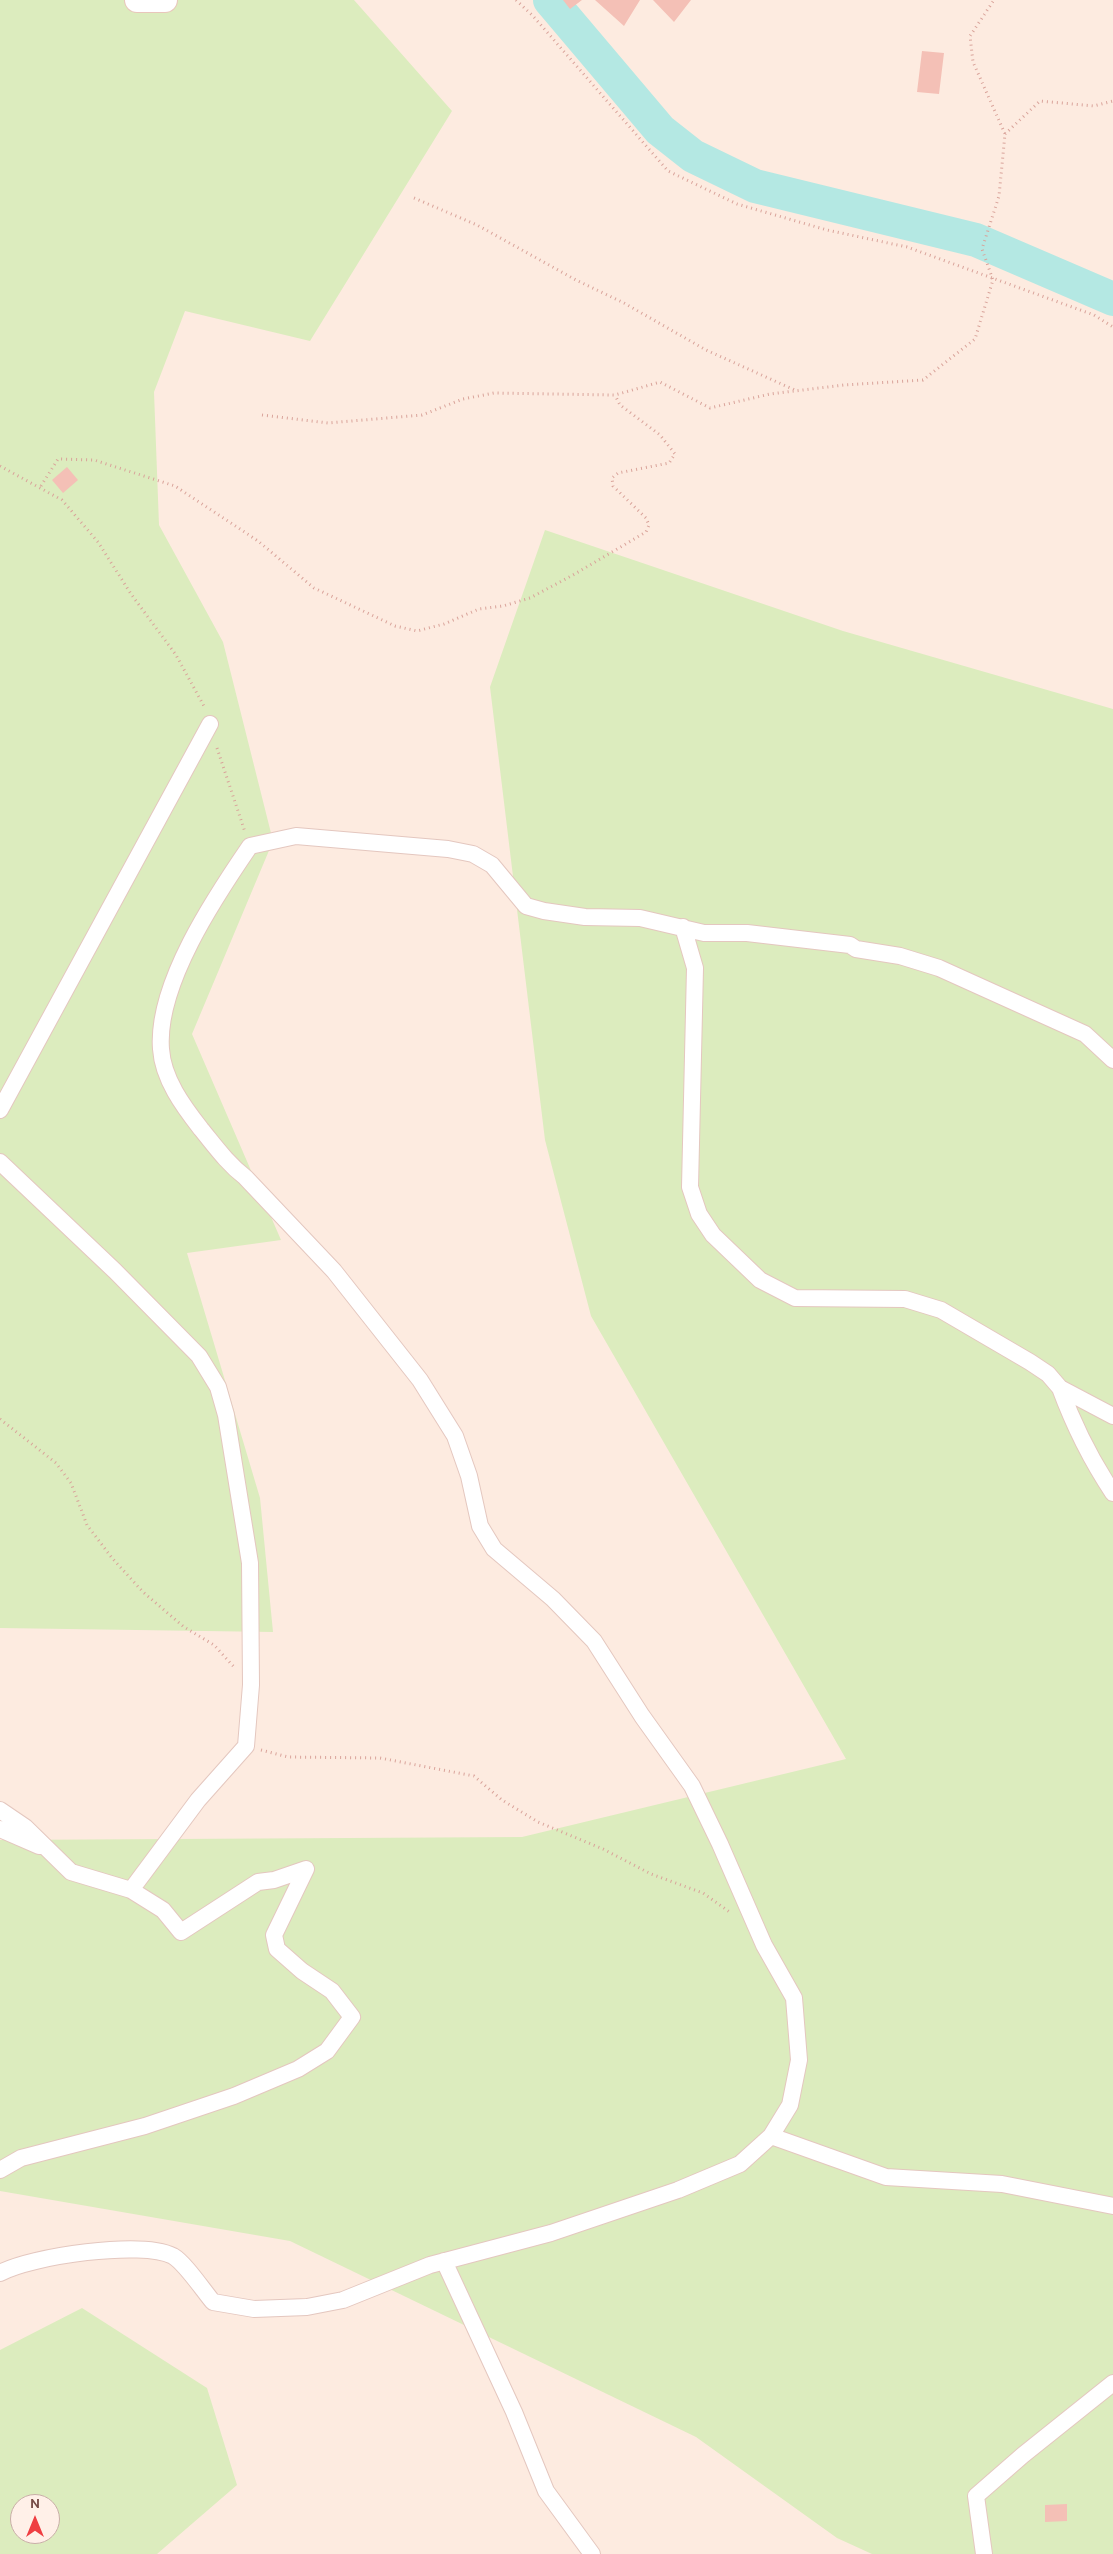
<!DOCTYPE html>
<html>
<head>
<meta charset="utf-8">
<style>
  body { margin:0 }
  #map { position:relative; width:1113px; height:2554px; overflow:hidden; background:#fdebe0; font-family:Overpass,sans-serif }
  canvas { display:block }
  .north { position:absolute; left:10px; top:2494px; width:50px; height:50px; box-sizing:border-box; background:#fff0e8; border:1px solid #c8aea7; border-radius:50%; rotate:0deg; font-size:14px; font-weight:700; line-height:20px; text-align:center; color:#764b46 }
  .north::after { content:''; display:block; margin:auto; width:18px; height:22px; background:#ef3e42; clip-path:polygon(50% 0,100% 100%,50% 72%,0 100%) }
</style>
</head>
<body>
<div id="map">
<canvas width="1113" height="2554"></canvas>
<div class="north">N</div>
</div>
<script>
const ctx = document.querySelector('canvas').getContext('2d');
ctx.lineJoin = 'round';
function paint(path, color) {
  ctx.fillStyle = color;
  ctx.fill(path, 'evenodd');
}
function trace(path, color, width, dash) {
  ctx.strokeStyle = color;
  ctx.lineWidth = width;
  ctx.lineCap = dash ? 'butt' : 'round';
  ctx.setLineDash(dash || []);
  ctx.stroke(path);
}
const green = new Path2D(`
  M0 0H354L452 111 310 341 185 311 154 392 159 525 223 642 273 841 192 1034 281 1240 187 1253 260 1498 273 1632 0 1628Z
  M545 530 843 631 1113 709V2554H872L837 2538 696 2437 290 2241 0 2191V1840L522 1837 846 1759 591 1316 545 1140 490 687Z
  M82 2308 207 2388 237 2485 157 2554H0V2350ZM20 2504H50V2534H20Z`);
const river = new Path2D(`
  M550 0 660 130 693 156 755 186 976 240 1113 299`);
const building = new Path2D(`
  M563 0H582L570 9Z
  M595 0H640L624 26Z
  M653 0H691L674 22Z
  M922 51 944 53 939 94 917 92Z
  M67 467 78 480 63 493 52 480Z
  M1067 2504V2521L1045 2522V2505Z`);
const path = new Path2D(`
  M516 0 533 16 668 171 737 204 827 230 907 247 1094 315 1113 327
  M1005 134 1040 101 1094 106 1113 101
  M414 198 477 225 576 280 624 303 706 350 797 391
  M262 415 328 423 422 415 463 399 494 393 615 395 660 382 710 408 770 394 844 385 923 380 975 339 993 280 982 249 999 196 1005 134 973 62 970 36 994 0
  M0 466 62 500 98 542 131 594 176 655 205 708
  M41 486 58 459 94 460 175 486 258 541 314 588 395 626 417 631 444 624 479 609 503 606 530 598 573 575 646 532 649 525 646 518 613 486 612 478 618 473 669 463 675 454 660 435 620 405 615 395
  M217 748 245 832
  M0 1419 56 1463 71 1483 87 1525 112 1558 143 1592 184 1627 214 1645 234 1667
  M261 1750 288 1757 380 1758 474 1776 502 1800 538 1822 603 1849 651 1874 703 1893 731 1913`);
const street = new Path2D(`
  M683 927 695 968 690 1187 699 1214 713 1235 760 1280 795 1298 905 1299 941 1310 1030 1362 1048 1374 1060 1388 1113 1416
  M0 1110 210 724
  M0 1162 115 1271 199 1356 218 1387 226 1415 250 1563 251 1685 246 1746 198 1800 131 1890 163 1910 181 1932 258 1882 274 1880 306 1869 274 1935 277 1949 302 1971 332 1991 352 2017 327 2051 298 2069 234 2096 145 2126 21 2158 0 2170
  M1060 1388C1074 1426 1091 1460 1113 1493
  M0 1810 25 1827 71 1872 131 1890
  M0 1829 39 1846
  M771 2136 886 2177 1002 2184 1113 2206
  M444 2261 514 2412 546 2491 592 2554
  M0 2273C31 2256 142 2240 173 2256 185 2263 203 2290 213 2302L254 2309 307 2307 343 2300 430 2265 551 2233 678 2190 740 2164 771 2136 790 2105 799 2060 794 1998 764 1945 720 1844 692 1786 642 1716 594 1641 553 1599 494 1549 480 1526 469 1476 455 1436 420 1380 334 1271 245 1177C227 1163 215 1146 201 1129 183 1106 163 1079 161 1049 156 985 215 897 250 846L296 836 448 849 473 854 492 865 526 906 544 911 585 917 640 918 704 933H747L850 945 856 949 900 956 939 968 1085 1034 1113 1060
  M984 2554 976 2496 1023 2455 1113 2383`);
const secondary = new Path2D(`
  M137 0H165`);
paint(green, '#dcecbe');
trace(river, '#b4e8e3', 34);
paint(building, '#f4c0b6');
trace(street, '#e4c7bf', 18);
trace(secondary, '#e9c6bb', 26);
trace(path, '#d9a39a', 3, [1, 4]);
trace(street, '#fff', 16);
trace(secondary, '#fff', 24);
</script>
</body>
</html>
